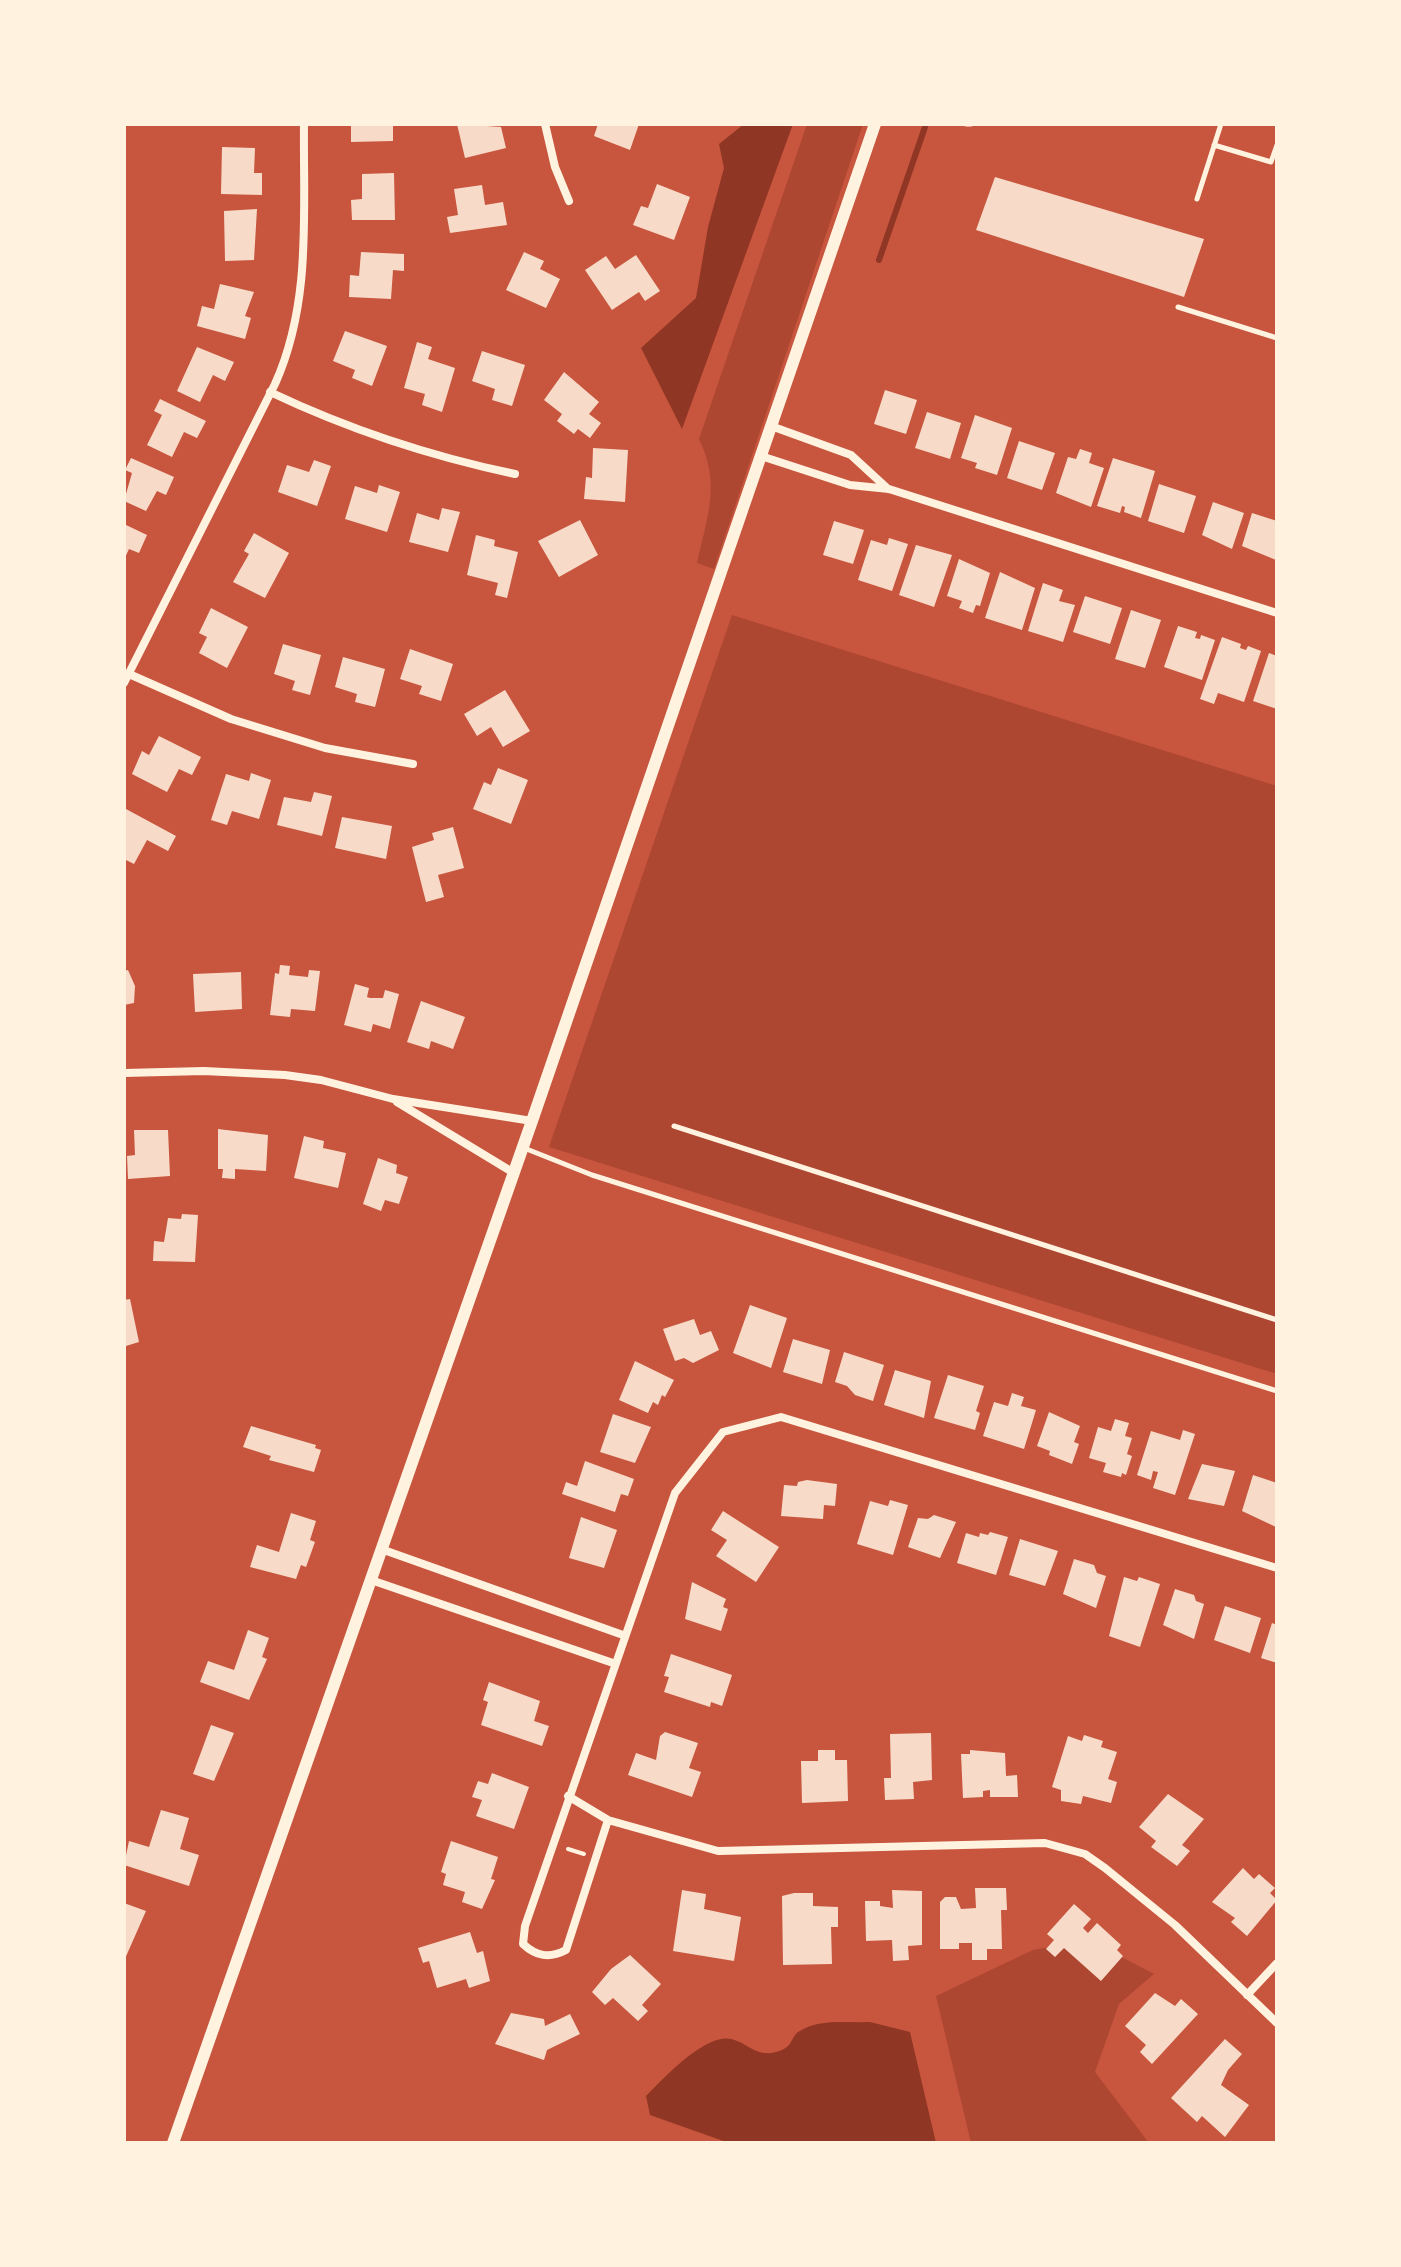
<!DOCTYPE html>
<html>
<head>
<meta charset="utf-8">
<style>
  body { margin:0 }
  #map { position:relative; width:1401px; height:2267px; overflow:hidden; background:#c8553d; font-family:Helvetica,sans-serif }
  canvas { display:block }
  .frame { position:absolute; inset:0; border:126px solid #fff3e0; pointer-events:none }
</style>
</head>
<body>
<div id="map">
<canvas width="1401" height="2267"></canvas>
<div class="frame"></div>
</div>
<script>
const ctx = document.querySelector('canvas').getContext('2d');
ctx.lineJoin = 'round';
function paint(path, color) {
  ctx.fillStyle = color;
  ctx.fill(path, 'evenodd');
}
function trace(path, color, width, dash) {
  ctx.strokeStyle = color;
  ctx.lineWidth = width;
  ctx.lineCap = dash ? 'butt' : 'round';
  ctx.setLineDash(dash || []);
  ctx.stroke(path);
}
const green = new Path2D(`
  M807 124H863L714 569 697 563C707 518 721 483 699 439Z
  M732 615 1277 786V1374L549 1147Z
  M1089 1940 1154 1974 1119 2004 1095 2072 1149 2143H971L936 1996 1033 1950Z`);
const water = new Path2D(`
  M744 124H793L682 429 641 348 696 298 708 227 724 168 719 144Z
  M870 2022 910 2032 936 2143H729L650 2115 646 2096C663 2079 705 2033 731 2039 751 2044 757 2060 782 2050 792 2046 791 2038 798 2032 819 2018 845 2023 870 2022Z`);
const stream = new Path2D(`
  M879 260 925 127`);
const building = new Path2D(`
  M351 124H393V141L351 142Z
  M457 124 501 127 506 148 465 158Z
  M598 124H639L630 150 594 136Z
  M222 147 255 148 254 173H262V195L221 194Z
  M394 173 395 220H352L351 200 362 199V174Z
  M995 177 1204 239 1184 297 976 230Z
  M657 184 690 197 674 240 633 225 641 206 648 208Z
  M482 185 485 205 503 202 507 225 450 233 447 217 458 215 454 189Z
  M257 209 254 260 225 261 224 211Z
  M361 252 404 254V271L393 270 391 299 349 297 350 275 359 276Z
  M524 252 544 261 540 269 560 279 546 308 506 290Z
  M636 255 660 291 645 301 639 292 612 310 585 270 606 256 615 269Z
  M220 284 254 292 245 316 251 318 245 339 197 326 202 306 214 309Z
  M345 331 387 346 372 386 352 378 355 370 333 361Z
  M417 342 432 347 428 359 455 368 442 412 422 405 425 394 404 388Z
  M197 347 234 362 225 381 213 375 200 402 177 391Z
  M482 351 525 365 512 406 492 400 495 389 472 381Z
  M564 372 599 402 589 414 601 423 590 438 578 429 574 434 557 421 562 414 544 400Z
  M885 390 917 400 906 434 874 424Z
  M160 399 206 421 197 438 184 432 172 457 147 445 162 415 154 411Z
  M927 412 961 423 950 459 915 448Z
  M975 415 1012 428 997 475 975 468 977 463 961 458Z
  M1019 441 1055 453 1042 490 1007 478Z
  M593 448 628 450 625 502 584 499 586 477 592 478Z
  M1080 449 1092 453 1089 463 1104 468 1091 507 1056 493 1068 457 1076 459Z
  M131 458 174 477 166 495 157 491 146 511 124 501 132 473 125 470Z
  M1113 458 1155 471 1141 518 1124 512 1125 507 1122 506 1120 513 1097 506Z
  M314 460 331 466 317 506 278 492 287 465 309 472Z
  M1159 484 1196 496 1184 533 1148 521Z
  M379 485 400 492 387 532 345 519 355 486 377 493Z
  M1213 502 1244 513 1232 549 1202 535Z
  M442 508 460 512 448 552 409 542 417 513 439 520Z
  M1252 513 1277 521 1276 560 1242 546Z
  M580 520 598 555 559 577 538 541Z
  M834 521 864 530 853 564 823 555Z
  M124 524 147 535 139 553 129 549 124 560Z
  M254 533 289 553 265 598 233 582 249 554 244 551Z
  M476 535 495 540 494 546 518 552 507 598 495 595 498 583 467 575Z
  M889 538 908 544 892 591 858 580 871 540 887 545Z
  M916 545 952 555 934 607 899 595Z
  M959 559 990 573 980 606 976 605 973 613 959 608 962 601 947 596Z
  M1000 572 1035 588 1022 630 985 618Z
  M1043 583 1063 590 1059 601 1075 605 1063 642 1028 631Z
  M1085 596 1122 608 1110 644 1073 632Z
  M211 608 248 627 227 668 199 653 207 637 199 633Z
  M1131 610 1161 620 1145 668 1115 659Z
  M1178 626 1197 632 1195 638 1200 639 1201 635 1215 640 1202 680 1164 667Z
  M1222 637 1241 644 1240 648 1246 650 1248 646 1261 651 1244 702 1218 693 1214 704 1200 699Z
  M283 644 321 655 310 695 292 690 295 681 274 674Z
  M410 649 453 664 441 701 419 694 422 686 400 679Z
  M1269 653 1277 656V709L1253 701Z
  M343 657 385 669 375 707 355 702 357 694 335 687Z
  M505 690 530 731 503 747 491 727 477 736 464 714Z
  M159 736 201 757 192 775 179 769 167 792 132 774 142 751 149 755Z
  M498 768 528 780 511 824 473 809 484 782 491 785Z
  M251 773 271 780 259 819 232 811 227 825 211 820 226 774 249 781Z
  M314 792 332 796 322 836 277 825 284 797 311 802Z
  M126 809 176 836 168 851 147 840 134 864 124 859Z
  M342 817 392 826 386 859 335 848Z
  M453 827 464 868 438 875 444 897 426 902 412 847 434 840 432 833Z
  M280 965 290 966 289 975 308 977 309 970 320 971 315 1011 291 1009 290 1017 270 1015 275 973 279 974Z
  M128 970 135 986 134 1003 124 1005V971Z
  M241 972 242 1009 195 1012 193 974Z
  M355 984 369 988 367 997 370 998H383L385 990 399 994 390 1029 373 1024 371 1032 344 1025Z
  M421 1001 465 1017 453 1049 431 1041 429 1049 407 1042Z
  M218 1129 268 1135 266 1171 235 1169V1179L222 1178 223 1169H218Z
  M134 1130H168L170 1176 128 1179 127 1156 135 1155Z
  M304 1136 324 1141 323 1148 346 1153 338 1188 294 1178Z
  M378 1158 397 1165 396 1173 408 1177 399 1204 385 1200 381 1211 363 1204Z
  M182 1214 198 1215 195 1262 153 1261 154 1241 164 1242 168 1218 181 1219Z
  M130 1299 139 1342 126 1346 124 1300Z
  M750 1305 787 1318 771 1368 733 1353Z
  M694 1319 700 1335 711 1331 719 1350 693 1363 684 1358 675 1361 663 1329Z
  M793 1339 830 1350 822 1384 783 1372Z
  M844 1352 884 1365 873 1401 855 1395 847 1386 835 1382Z
  M635 1361 674 1380 665 1397 662 1395 658 1405 653 1402 648 1413 619 1400Z
  M895 1370 931 1381 924 1418 884 1405Z
  M948 1375 984 1386 976 1411 980 1413 975 1430 934 1418Z
  M1012 1393 1024 1397 1021 1406 1036 1410 1024 1449 983 1436 994 1402 1008 1406Z
  M1049 1412 1080 1426 1074 1442 1079 1444 1072 1464 1049 1455 1050 1451 1037 1446Z
  M613 1414 651 1427 635 1463 600 1452Z
  M1115 1419 1129 1423 1125 1436 1132 1438 1127 1454 1132 1456 1126 1475 1122 1473 1121 1477 1103 1472 1106 1463 1089 1458 1098 1427 1111 1431Z
  M251 1426 316 1445 315 1448 321 1450 314 1472 269 1460 271 1456 243 1447Z
  M1183 1430 1195 1434 1175 1495 1153 1488 1158 1472 1153 1471 1151 1480 1137 1475 1151 1431 1180 1440Z
  M585 1461 634 1479 628 1496 621 1494 615 1512 562 1494 566 1482 577 1486Z
  M1202 1464 1235 1471 1224 1506 1188 1499Z
  M1253 1475 1277 1483 1276 1527 1242 1511Z
  M807 1480 837 1484 835 1506 824 1505 823 1519 781 1516 784 1485 797 1486 798 1482Z
  M890 1500 908 1505 893 1555 857 1544 870 1501 888 1506Z
  M723 1511 779 1547 756 1582 716 1556 727 1540 711 1530Z
  M291 1513 316 1521 310 1540 315 1542 306 1567 301 1565 296 1579 250 1567 257 1545 279 1552Z
  M934 1515 956 1522 940 1558 908 1547 918 1518 928 1519Z
  M581 1517 617 1530 604 1568 569 1558Z
  M990 1532 1008 1537 996 1575 957 1563 966 1533 979 1537 980 1533 988 1535Z
  M1020 1539 1058 1551 1045 1586 1009 1575Z
  M1074 1559 1094 1565 1097 1573 1106 1576 1096 1608 1063 1594Z
  M1124 1577 1137 1581 1139 1577 1160 1584 1140 1647 1109 1636Z
  M692 1582 726 1599 723 1607 728 1609 721 1631 685 1619Z
  M1175 1589 1194 1595 1196 1601 1204 1604 1194 1639 1163 1625Z
  M1225 1606 1261 1618 1250 1653 1214 1640Z
  M1272 1623 1277 1625V1663L1261 1658Z
  M248 1630 269 1638 262 1657 267 1659 249 1700 200 1682 208 1661 234 1670Z
  M671 1654 732 1675 722 1706 711 1702 710 1707 664 1692 669 1677 664 1676Z
  M489 1682 540 1701 534 1721 549 1726 542 1746 481 1725 488 1702 483 1700Z
  M211 1725 234 1733 214 1781 193 1774Z
  M665 1732 698 1743 689 1768 701 1772 692 1797 628 1775 636 1753 656 1760 660 1736Z
  M931 1733 932 1780 913 1782 914 1799 885 1800 884 1778H891L890 1734Z
  M1084 1735 1103 1741 1101 1747 1117 1752 1108 1779 1117 1782 1111 1803 1083 1796 1081 1804 1061 1801V1790L1052 1787 1068 1736 1082 1741Z
  M818 1750H835V1760H847L848 1801 802 1803 801 1761H818Z
  M970 1750 1005 1753 1006 1776 1017 1775 1018 1797H990V1790L983 1791V1797L963 1798 961 1754H970Z
  M492 1773 529 1787 514 1829 476 1816 482 1800 472 1797 478 1781 488 1784Z
  M1168 1794 1204 1819 1182 1845 1190 1851 1177 1866 1151 1847 1156 1841 1139 1827Z
  M161 1810 189 1818 180 1849 199 1855 189 1886 124 1865 129 1841 149 1847Z
  M451 1841 498 1857 491 1879 495 1880 482 1909 462 1902 465 1892 443 1885 446 1874 441 1872Z
  M1243 1868 1254 1879 1259 1874 1275 1888 1270 1893 1277 1900 1247 1936 1231 1922 1235 1918 1212 1902Z
  M975 1888H1006L1007 1910H1001L1002 1949H987V1960H972V1943H959V1949H940V1902L945 1897H956L961 1909 976 1908Z
  M682 1890 706 1894 704 1909 741 1917 734 1961 673 1951Z
  M892 1890 922 1891V1945L908 1946 909 1960 893 1961 892 1940 866 1941 865 1901H880V1906L893 1908Z
  M794 1893H813V1906L838 1907V1927H831L832 1964 783 1965 782 1896Z
  M124 1903 146 1911 124 1961Z
  M1074 1904 1091 1919 1083 1928 1088 1933 1097 1923 1121 1945 1117 1950 1123 1956 1101 1981 1064 1948 1055 1957 1046 1949 1054 1940 1047 1934Z
  M470 1932 477 1953 483 1951 490 1981 469 1988 466 1979 437 1988 429 1961 423 1963 418 1948Z
  M630 1955 661 1984 642 2005 648 2011 638 2021 613 1998 605 2005 592 1992 611 1969Z
  M1155 1993 1175 2006 1181 1999 1198 2014 1152 2064 1140 2052 1146 2045 1125 2026Z
  M511 2013 544 2019 545 2026 570 2014 580 2034 547 2050 544 2060 495 2044Z
  M1225 2039 1242 2054 1228 2070 1221 2085 1249 2105 1225 2137 1202 2116 1197 2122 1171 2098Z`);
const path = new Path2D(`
  M568 1849 584 1854`);
const service = new Path2D(`
  M966 124H971
  M1214 145 1271 162 1277 145
  M1197 199 1221 124
  M1178 307 1277 338
  M674 1126 1277 1320
  M524 1148 592 1175 1277 1391`);
const minor = new Path2D(`
  M545 124 555 167 569 201
  M270 392C350 430 429 456 515 474
  M771 426 851 455 888 489
  M761 456 850 485 889 489 1277 613
  M129 674 231 719 325 748 413 764
  M124 683 275 384C312 302 303 212 304 124
  M124 1073 204 1071 285 1075 321 1080 393 1099 532 1121
  M397 1102 514 1173
  M381 1549 623 1635
  M371 1580 613 1663
  M568 1796 608 1820 718 1851 1045 1843 1085 1854 1105 1868 1175 1925 1277 2023
  M608 1820 566 1950C549 1959 536 1956 523 1944L525 1926 675 1493 723 1432 781 1417 1277 1568
  M1247 1995 1277 1963`);
const tertiary = new Path2D(`
  M173 2143 532 1121 875 124`);
paint(green, '#ae4732');
paint(water, '#8f3625');
trace(stream, '#8f3625', 6);
paint(building, '#f7dbc8');
trace(path, '#fff3e0', 4);
trace(service, '#fff3e0', 5);
trace(minor, '#fff3e0', 8);
trace(tertiary, '#fff3e0', 12);
</script>
</body>
</html>
